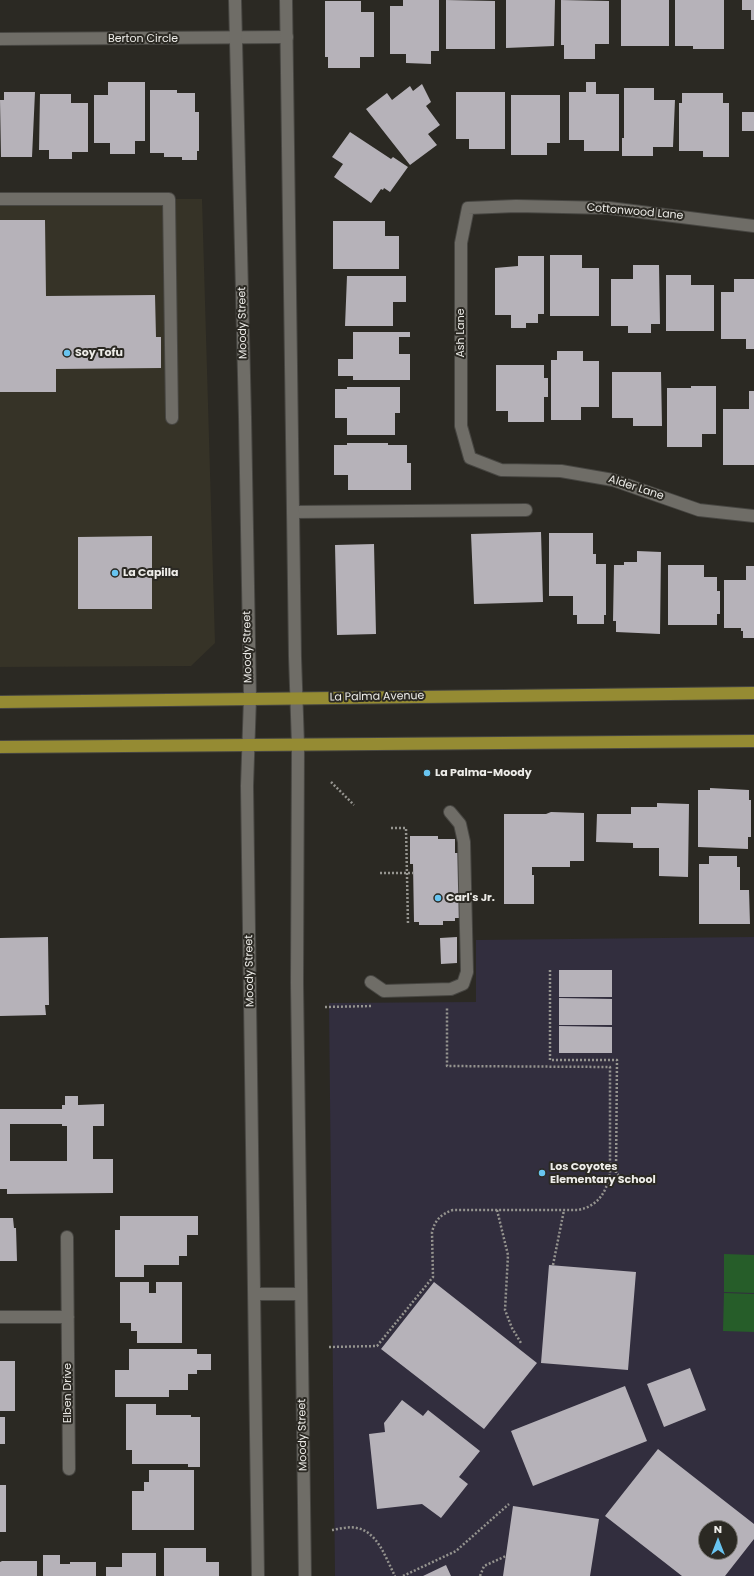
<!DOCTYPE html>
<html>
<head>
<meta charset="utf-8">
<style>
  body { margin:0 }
  #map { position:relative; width:754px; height:1576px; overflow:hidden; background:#2b2923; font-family:Poppins,sans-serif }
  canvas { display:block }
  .north { position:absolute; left:698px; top:1520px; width:40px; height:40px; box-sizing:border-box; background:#2b2923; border:1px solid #797772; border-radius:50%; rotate:0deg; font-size:11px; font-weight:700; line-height:16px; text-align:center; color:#edece8 }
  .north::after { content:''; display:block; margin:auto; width:14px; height:18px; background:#68c4f0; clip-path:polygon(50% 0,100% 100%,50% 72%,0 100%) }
</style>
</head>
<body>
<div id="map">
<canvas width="754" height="1576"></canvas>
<div class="north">N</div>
</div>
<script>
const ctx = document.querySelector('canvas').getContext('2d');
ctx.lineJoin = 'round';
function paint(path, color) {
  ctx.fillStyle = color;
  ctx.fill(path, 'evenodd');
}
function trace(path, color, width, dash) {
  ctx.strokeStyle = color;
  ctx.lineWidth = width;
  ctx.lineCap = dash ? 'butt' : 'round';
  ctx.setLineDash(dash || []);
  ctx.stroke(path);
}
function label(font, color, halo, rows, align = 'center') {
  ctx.font = font + ' Poppins,sans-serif';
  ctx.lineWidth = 4;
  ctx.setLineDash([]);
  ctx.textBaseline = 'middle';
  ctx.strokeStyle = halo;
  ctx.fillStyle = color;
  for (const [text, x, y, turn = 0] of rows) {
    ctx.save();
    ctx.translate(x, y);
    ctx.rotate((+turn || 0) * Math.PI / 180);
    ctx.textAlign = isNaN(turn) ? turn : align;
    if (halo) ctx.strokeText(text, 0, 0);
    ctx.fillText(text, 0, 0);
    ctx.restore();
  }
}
const built = new Path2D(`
  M0 199H202L215 643 191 666 0 667Z`);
const education = new Path2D(`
  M754 937V1576H335L329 1003 476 1002V940ZM706 1528H730V1552H706Z`);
const green = new Path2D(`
  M724 1254 754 1255V1293L724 1292Z
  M724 1293 754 1294V1332L723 1331Z`);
const building = new Path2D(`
  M403 0H439V51H431V64L406 63V54H390V6H403Z
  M446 0 495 1V49H446Z
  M506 0H555L554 46 506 48Z
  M561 0 609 1V44H595V59H564V45H561Z
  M621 0H669V46H621Z
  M675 0H724V49H693V46H675Z
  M742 0H754V20H751V10H742Z
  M325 1H361V12H374V57H360V68H328V57H325Z
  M108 82H145V141H135V154H110V143H94V95H108Z
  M586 82H596V94H619V151H584V140H569V92H586Z
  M422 84 431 102 426 106 440 125 428 134 437 145 410 165 366 109 387 93 392 100 410 86 413 91Z
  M624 88H654V100H675L673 147H653V156H622V138H624Z
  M150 90H177V93H195V112H199V151H197V160H182V157H164V153H150Z
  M4 92H35L32 157H1L0 100H4Z
  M456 92H505V149H469V139H456Z
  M682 93H723V103H729V157H703V151H679V103H682Z
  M40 94H71V103H88V152H72V159H49V150H39Z
  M511 95H560V143H547V155H511Z
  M742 112H754V131H742Z
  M350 132 391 159 393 157 408 167 390 192 384 188 383 190 381 189 371 203 334 177 343 164 332 157Z
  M0 220H45L46 296 155 295 156 337H161V368L56 369V392H0Z
  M333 221H385V236H399V269H333Z
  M550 255H582V268H599V316H550Z
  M518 256H544V314H538V323H526V328H511V315H495V268L518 266Z
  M633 265H659L660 324H651V333H628V326H611V279H633Z
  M666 275H691V285H714V331H666Z
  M347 276H406V302H393V326H345Z
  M734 279H754V349H746V339H721V292H734Z
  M353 332H410V337H399V354H410V380H353V376H338V359H353Z
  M557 351H583V361H599V407H581V420H551V360H557Z
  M496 365H544V378H548V397H544V422H508V411H496Z
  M612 372H661L662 426H633V418H612Z
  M691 386H716V434H702V447H667V388H691Z
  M347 387H400V413H395V435H347V418H335V389H347Z
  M749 391H754V465H723V409H749Z
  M347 443H388V445H407V463H411V490H348V475H334V445H347Z
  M541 532 543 602 474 604 471 534Z
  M549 533H593V554H596V564H606V615H604V624H577V615H573V596H549Z
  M152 536V609H78V537Z
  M374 544 376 634 337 635 335 545Z
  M637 551 661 552 660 634 616 632V621H613L614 565H624V562H637Z
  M668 565H704V577H717V591H720V614H717V625H668Z
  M746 566H754V638H743V631H741V628H724V580H746Z
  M710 788 749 790V800H751V837H748V849L698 847V790H710Z
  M657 803 689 804 688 877 659 876V848H633V843L596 842 597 814H631V807H657Z
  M551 812 584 813V861H570V867H532V875H534V904H504V814H546Z
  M410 836H438V839H455V853H458L459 878H462L463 918H455V921H443V925H419V922H414L413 864H410Z
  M709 856H737V867H740V890H749L750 924H699V864H709Z
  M48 937 49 1005H45L46 1015 0 1016V938Z
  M457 937V963L441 964 440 938Z
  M559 970H612V997H559Z
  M559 998 612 999V1025H559Z
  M559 1026 612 1027V1053H559Z
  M65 1096H78V1105L104 1104V1126H93V1159H113V1193L7 1194V1189H0V1109H62V1105H65ZM10 1124H62V1126H67V1161H10Z
  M120 1216H198V1235H187V1256H179V1265H144V1277H115V1230H120Z
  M0 1218H13L14 1228H16L17 1261H0Z
  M549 1265 636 1272 628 1370 541 1363Z
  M120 1282H149V1293H156V1282H182V1343H137V1331H131V1323H120Z
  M434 1282 537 1363 484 1429 381 1349Z
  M129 1349H197V1354H211V1370H197V1374H188V1390H169V1397H115V1370H129Z
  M0 1361H15V1411H0Z
  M690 1368 706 1410 664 1427 647 1384Z
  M625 1386 647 1441 533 1486 511 1431Z
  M402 1400 423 1416 428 1410 480 1451 459 1477 468 1484 441 1518 422 1504 377 1509 369 1434 385 1432 384 1423Z
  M126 1404H156V1415H191V1417H200V1467H188V1464H132V1450H126Z
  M0 1417H5V1444H0Z
  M658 1449 754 1524V1539L725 1576H682L605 1516ZM706 1528H730V1552H706Z
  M149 1470H194V1530H132V1491H144V1482H149Z
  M0 1485H6V1532H0Z
  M513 1506 599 1519 590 1576H503Z
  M164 1548H206V1562H219V1576H164Z
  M122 1553H156V1576H106V1567H122Z
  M43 1555H60V1564H70V1562H96V1576H43Z
  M2 1561H37V1576H0V1562Z
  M446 1565 451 1576H423Z`);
const path = new Path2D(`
  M331 782 354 805
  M391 828H406L408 924
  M380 873H413
  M550 970V1060H617L616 1173 622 1178
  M325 1007 373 1006
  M497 1210 508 1255 505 1310 512 1328 521 1343
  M553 1265 564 1210
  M329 1347 377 1346 433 1277 432 1232C435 1220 441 1214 453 1210H578C598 1206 606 1193 610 1174V1067L447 1066V1008
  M332 1530C339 1529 349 1526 357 1528 378 1532 386 1559 395 1576
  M403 1576 456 1551 509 1504
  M480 1576 484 1566 506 1556`);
const service = new Path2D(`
  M0 199H169L172 418
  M293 512 526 510
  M371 982 384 991 451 989 463 984 467 972 464 842 460 824 450 812`);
const minor = new Path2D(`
  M0 39 287 37
  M754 226 609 208 516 206 468 208 461 243V426L470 458 501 470 561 471 613 480 699 510 754 516
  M67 1237 69 1469
  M0 1317H68`);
const secondary = new Path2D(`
  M235 0 245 417 250 698 247 786 258 1576
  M286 0 295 657 298 745 297 983 305 1576
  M255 1294H301`);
const primary = new Path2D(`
  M0 702 754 693
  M0 747 754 741`);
const markers = [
  [67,353,4,"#68c4f0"],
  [115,573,4,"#68c4f0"],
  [427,773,4,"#68c4f0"],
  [438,898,4,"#68c4f0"],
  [542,1173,4,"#68c4f0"]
];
const streetNames = [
  ["Berton Circle",143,39],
  ["Cottonwood Lane",635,212,5],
  ["Moody Street",243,323,-91],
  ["Ash Lane",461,333,-90],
  ["Alder Lane",636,488,18],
  ["Moody Street",248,647,-91],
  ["La Palma Avenue",377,697,-1],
  ["Moody Street",250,971,-91],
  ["Elben Drive",68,1393,-90],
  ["Moody Street",303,1435,-91]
];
const poiNames = [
  ["Soy Tofu",75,353],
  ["La Capilla",123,573],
  ["La Palma-Moody",435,773],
  ["Carl's Jr.",446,898],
  ["Los Coyotes",550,1167],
  ["Elementary School",550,1180]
];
paint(built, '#363327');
paint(education, '#322e3e');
paint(green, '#265d29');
paint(building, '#b6b2b9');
trace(service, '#474642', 14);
trace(minor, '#474642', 14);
trace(secondary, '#474642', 14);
trace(primary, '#474642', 14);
trace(path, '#95948f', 2.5, [2, 2]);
trace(service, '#6f6d67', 12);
trace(minor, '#6f6d67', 12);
trace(secondary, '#6f6d67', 12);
trace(primary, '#958b33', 12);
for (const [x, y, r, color] of markers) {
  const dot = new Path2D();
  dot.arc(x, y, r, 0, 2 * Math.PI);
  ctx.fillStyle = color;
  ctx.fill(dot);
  trace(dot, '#2b2923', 1.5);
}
label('11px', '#edece8', '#2b2923', streetNames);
label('bold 11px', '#edece8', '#2b2923', poiNames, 'left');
</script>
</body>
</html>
